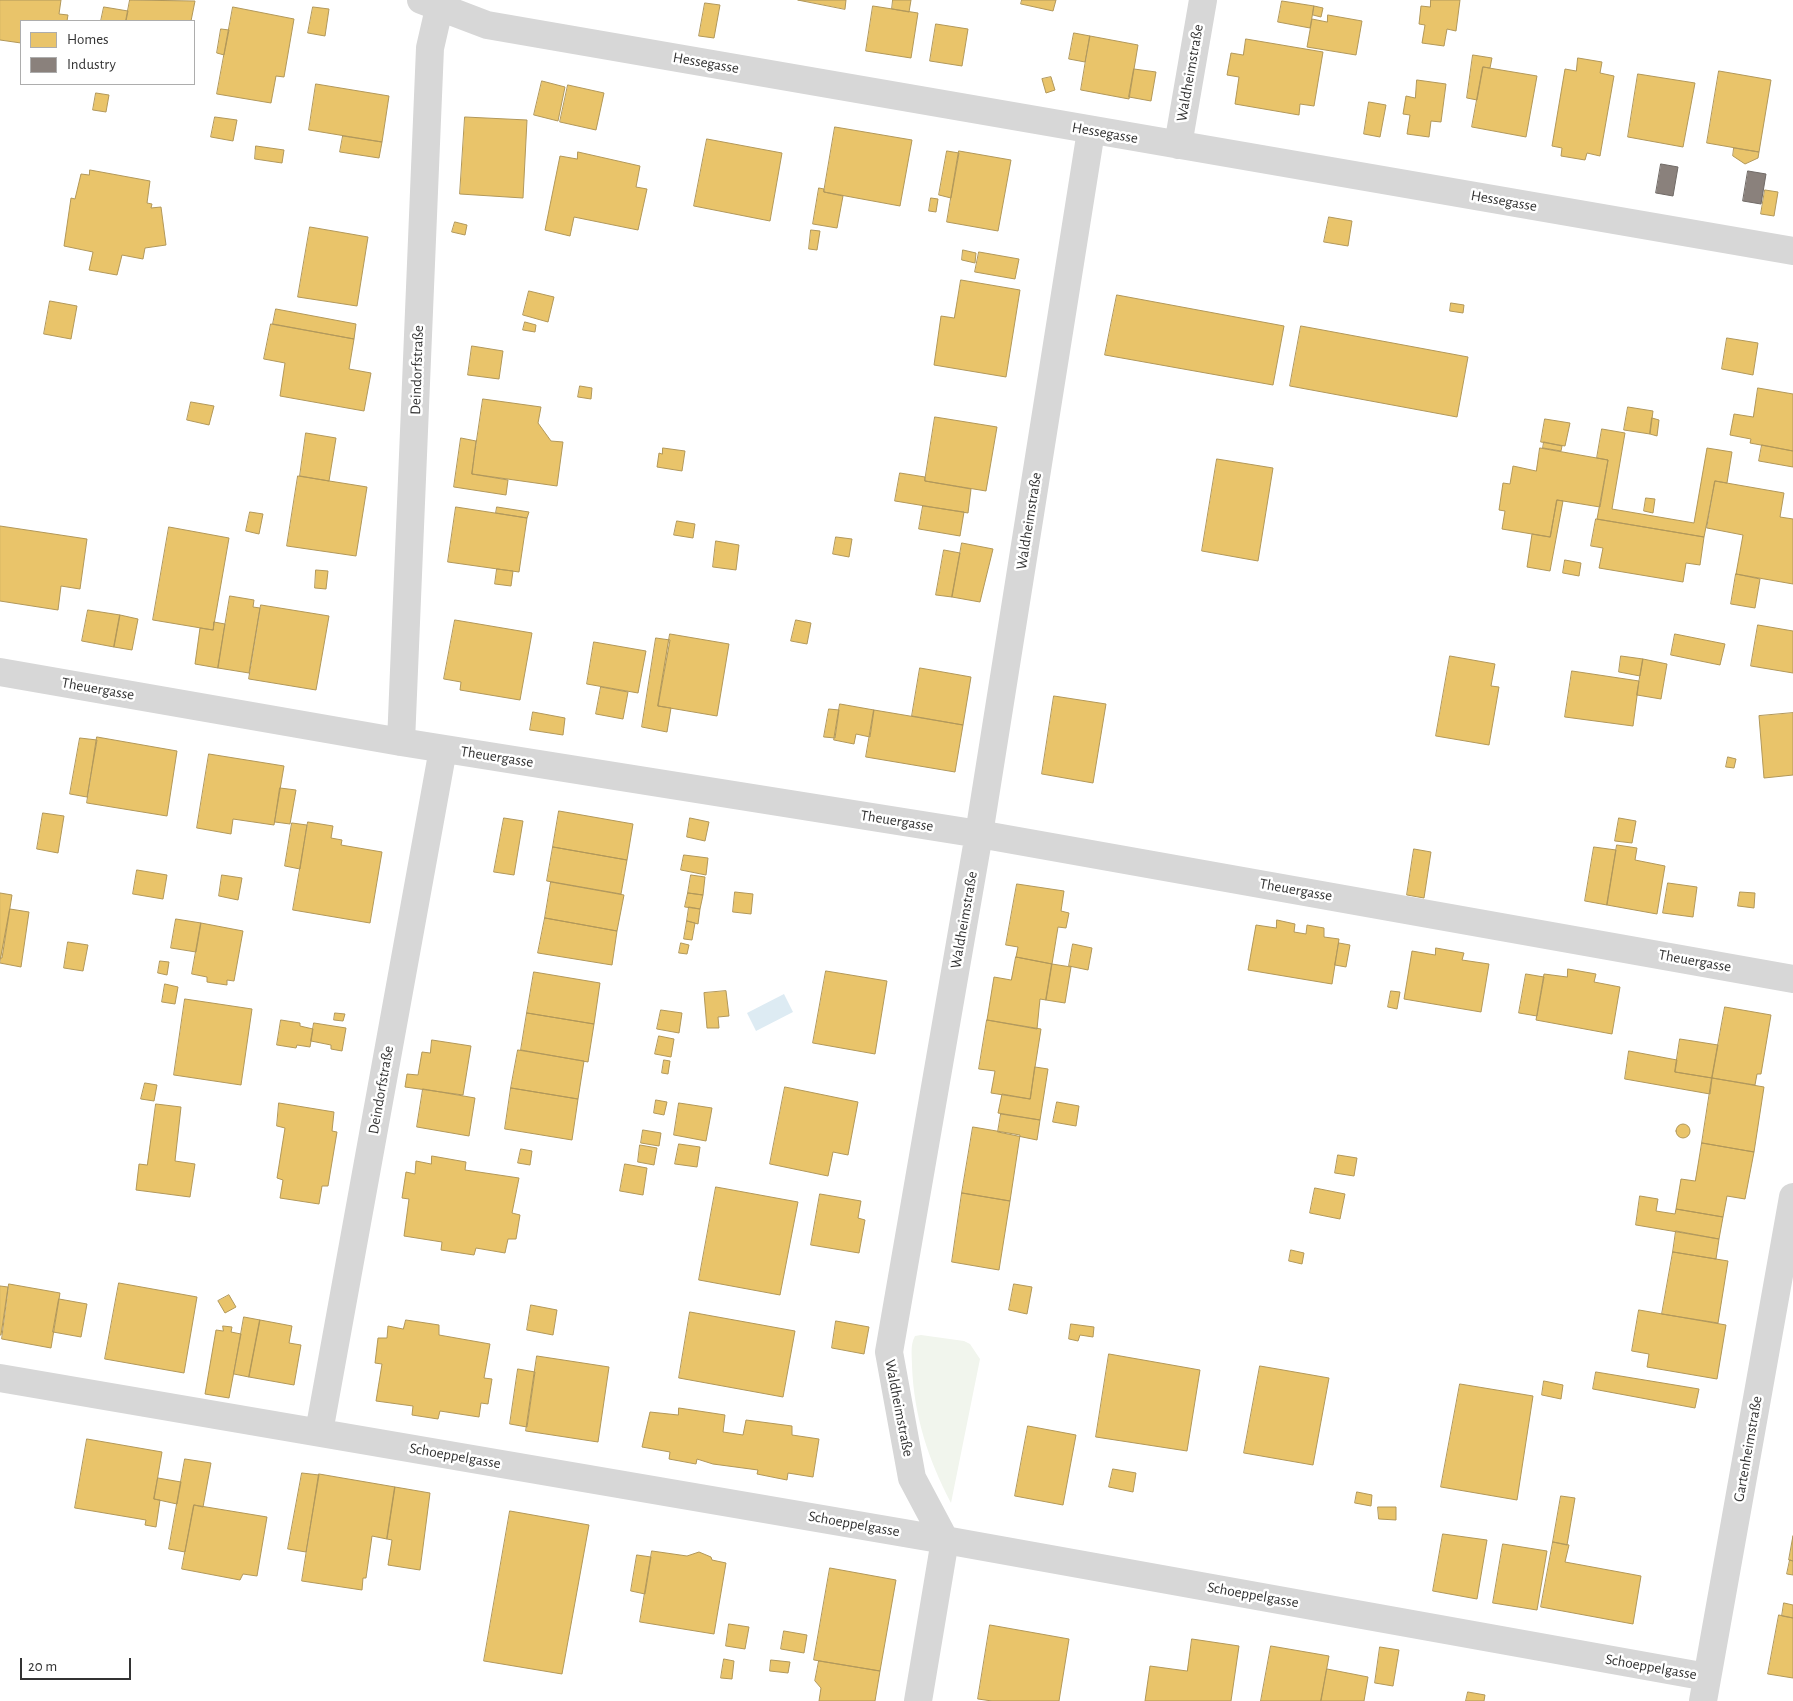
<!DOCTYPE html>
<html>
<head>
<meta charset="utf-8">
<style>
  body { margin:0 }
  #map { position:relative; width:1793px; height:1701px; overflow:hidden; background:#fff; font-family:"Alegreya Sans",sans-serif }
  canvas { display:block }
  .legend { position:absolute; left:20px; top:20px; width:175px; height:65px; box-sizing:border-box; background:#fff; border:1px solid #adadad; margin:0; padding:6px 9px; list-style:none; font-size:15px; color:#333 }
  .legend li { display:flex; align-items:center; gap:10px; height:25px }
  .legend b { width:25px; border:1px solid #adadad }
  .scale { position:absolute; left:20px; top:1658px; width:111px; height:22px; box-sizing:border-box; border:2px solid #333; border-top:0; padding-left:6px; font-size:15px; line-height:18px; white-space:nowrap; color:#333; -webkit-text-stroke:4px #fff; paint-order:stroke }
</style>
</head>
<body>
<div id="map">
<canvas width="1793" height="1701"></canvas>
<ul class="legend">
<li><b style="height:14px;background:#e9c46a"></b>Homes</li>
<li><b style="height:14px;background:#8a817c"></b>Industry</li>
</ul>
<div class="scale">20 m</div>
</div>
<script>
const ctx = document.querySelector('canvas').getContext('2d');
ctx.lineJoin = 'round';
function paint(path, color) {
  ctx.fillStyle = color;
  ctx.fill(path, 'evenodd');
}
function trace(path, color, width, dash) {
  ctx.strokeStyle = color;
  ctx.lineWidth = width;
  ctx.lineCap = dash ? 'butt' : 'round';
  ctx.setLineDash(dash || []);
  ctx.stroke(path);
}
function label(font, color, halo, rows, align = 'center') {
  ctx.font = font + ' "Alegreya Sans",sans-serif';
  ctx.lineWidth = 5;
  ctx.setLineDash([]);
  ctx.textBaseline = 'middle';
  ctx.strokeStyle = halo;
  ctx.fillStyle = color;
  for (const [text, x, y, turn = 0] of rows) {
    ctx.save();
    ctx.translate(x, y);
    ctx.rotate((+turn || 0) * Math.PI / 180);
    ctx.textAlign = isNaN(turn) ? turn : align;
    if (halo) ctx.strokeText(text, 0, 0);
    ctx.fillText(text, 0, 0);
    ctx.restore();
  }
}
const green = new Path2D(`
  M921 1335 964 1341 970 1344 980 1359 951 1503C928 1459 914 1416 912 1366 912 1355 910 1345 915 1336Z`);
const water = new Path2D(`
  M784 994 793 1012 756 1031 747 1013Z`);
const homes = new Path2D(`
  M0 0H61L59 14 68 15 67 21H21V43L0 40Z
  M130 0 195 1 191 21H126Z
  M798 0H846L845 9Z
  M893 0H911L909 12 892 9Z
  M1022 0H1056L1053 11 1021 4Z
  M1431 0H1460L1456 31 1447 29 1444 46 1422 43 1425 25 1419 24 1421 6 1430 7Z
  M1282 1 1314 6 1310 28 1278 22Z
  M705 3 720 5 714 38 699 36Z
  M873 6 918 13 911 58 866 51Z
  M1314 6 1323 8 1321 17 1313 15Z
  M104 7 128 11 126 21H101Z
  M233 7 294 19 284 77 276 76 271 103 217 94Z
  M313 7 329 9 325 36 308 33Z
  M1328 15 1362 21 1356 55 1307 47 1312 19 1327 22Z
  M936 24 968 29 962 66 930 61Z
  M221 29 229 30 224 55 217 53Z
  M1074 33 1090 36 1085 62 1069 59Z
  M1090 36 1138 45 1129 99 1081 90Z
  M1246 39 1323 52 1314 106 1300 104 1299 115 1235 104 1239 77 1227 75 1231 53 1243 55Z
  M1473 55 1492 58 1490 68 1483 67 1477 100 1467 98Z
  M1578 58 1602 62 1600 73 1614 76 1600 156 1587 153 1585 160 1561 156 1562 148 1552 146 1565 69 1576 71Z
  M1483 67 1537 76 1526 137 1472 127Z
  M1134 69 1156 72 1151 101 1129 97Z
  M1719 71 1771 80 1759 152 1707 143Z
  M1638 74 1695 83 1683 147 1628 137Z
  M1051 77 1055 90 1046 93 1042 79Z
  M1417 80 1446 84 1441 122 1431 121 1429 137 1407 134 1410 115 1403 114 1406 96 1415 98Z
  M542 81 565 87 558 121 534 115Z
  M316 84 389 96 382 142 309 130Z
  M568 85 604 93 596 130 560 122Z
  M96 93 109 95 106 112 93 110Z
  M1369 102 1386 105 1380 137 1364 134Z
  M215 117 237 120 233 141 211 137Z
  M465 117 527 120 523 198 460 194Z
  M835 127 912 140 900 206 824 192Z
  M343 136 382 142 379 158 340 152Z
  M707 139 782 153 770 221 694 206Z
  M256 146 284 150 282 163 255 159Z
  M1734 148 1759 152 1758 158 1745 164 1733 156Z
  M947 151 959 153 951 198 939 195Z
  M959 151 1011 160 998 231 947 222Z
  M578 152 640 166 636 187 647 189 638 230 574 217 570 236 545 230 560 156 577 159Z
  M90 170 150 181 147 203 152 204 151 208 161 207 166 245 145 248 143 259 122 255 117 275 89 270 93 252 64 246 71 198 75 199 81 174 89 175Z
  M819 188 824 189V192L843 196 837 228 813 224Z
  M1765 190 1778 192 1774 216 1761 214Z
  M931 198 938 199 936 212 929 211Z
  M1329 217 1352 221 1348 246 1324 242Z
  M455 222 467 225 465 235 452 232Z
  M310 227 368 237 357 306 298 297Z
  M811 230 820 231 817 250 809 249Z
  M963 250 976 253 975 263 962 260Z
  M979 252 1019 259 1015 279 975 272Z
  M961 280 1020 290 1006 377 934 365 941 316 954 318Z
  M529 291 554 297 548 322 523 315Z
  M1117 295 1284 326 1273 385 1105 355Z
  M50 301 77 306 71 339 44 334Z
  M1451 303 1464 305 1463 313 1450 311Z
  M276 309 356 324 354 339 273 324Z
  M525 322 536 325 535 332 523 330Z
  M271 324 354 339 349 369 371 373 364 411 280 396 285 363 264 359Z
  M1301 326 1468 357 1457 417 1290 386Z
  M1727 338 1758 343 1753 375 1722 369Z
  M472 346 503 351 499 379 468 375Z
  M580 386 592 388 591 399 578 397Z
  M1758 388 1793 394V451L1750 443 1751 439 1730 435 1734 414 1753 417Z
  M483 399 541 407 538 423 551 441 563 442 557 486 472 474Z
  M191 402 214 406 209 425 187 420Z
  M1628 407 1653 411 1650 434 1624 430Z
  M935 417 997 427 986 491 925 481Z
  M1652 418 1659 420 1657 436 1650 434Z
  M1545 419 1570 423 1565 446 1541 442Z
  M1602 429 1625 433 1612 509 1694 523 1707 448 1732 452 1727 483 1715 481 1704 537 1597 519 1608 460 1597 458Z
  M306 433 336 438 329 481 300 476Z
  M461 438 476 441 472 474 508 480 506 495 454 487Z
  M1544 442 1562 446 1561 451 1543 448Z
  M1762 445 1793 451V467L1759 461Z
  M663 448 685 451 682 471 657 467 659 453 662 454Z
  M1540 448 1608 460 1600 507 1557 500 1550 537 1502 529 1505 511 1499 510 1503 483 1510 484 1513 466 1536 471Z
  M1217 459 1273 468 1258 561 1202 551Z
  M900 473 925 477V481L971 489 968 513 895 501Z
  M298 476 367 487 356 556 287 546Z
  M1715 481 1784 493 1780 517 1793 519V584L1736 574 1743 535 1707 528Z
  M1646 498 1655 499 1653 513 1644 511Z
  M1557 500 1563 501 1550 571 1527 567 1532 534 1550 537Z
  M923 506 964 512 960 536 919 529Z
  M456 507 527 518 519 572 448 562Z
  M497 507 529 512 527 518 496 513Z
  M250 512 263 514 259 534 246 531Z
  M1596 519 1704 537 1700 565 1686 563 1683 582 1599 568 1603 548 1591 546Z
  M677 521 695 524 693 538 674 535Z
  M0 526 87 539 80 589 61 586 58 610 0 601Z
  M169 527 229 538 213 630 153 620Z
  M836 537 852 539 849 557 833 554Z
  M716 541 739 545 736 570 713 567Z
  M962 543 993 549 980 602 952 597Z
  M944 550 960 553 952 597 936 595Z
  M1565 560 1581 563 1579 576 1563 573Z
  M497 569 513 571 511 586 495 584Z
  M316 570 328 571 326 589 315 588Z
  M1736 574 1760 579 1755 608 1731 604Z
  M230 596 254 600 253 607 260 608 249 673 218 668Z
  M261 605 329 616 316 690 249 679Z
  M88 610 120 615 114 647 82 641Z
  M120 615 138 619 132 650 114 647Z
  M455 620 532 633 520 700 460 690 461 682 444 679Z
  M796 620 811 623 807 644 791 641Z
  M214 622 225 624 218 668 195 664 200 628 213 630Z
  M1758 625 1793 631V673L1751 666Z
  M670 634 729 644 717 716 658 706Z
  M1675 634 1725 644 1720 665 1671 655Z
  M656 638 670 640 658 706 671 708 667 732 642 727Z
  M594 642 646 651 638 693 587 684Z
  M1450 656 1495 664 1491 686 1499 687 1489 745 1436 736Z
  M1621 656 1643 659 1640 676 1619 672Z
  M1643 659 1667 664 1661 699 1637 695Z
  M920 668 971 677 963 725 912 716Z
  M1572 671 1639 681 1633 726 1565 717Z
  M601 687 628 692 623 719 596 714Z
  M1054 696 1106 704 1093 783 1042 774Z
  M840 704 874 710 870 737 856 734 854 744 834 740Z
  M829 709 839 710 835 738 824 737Z
  M874 710 963 725 955 772 866 757Z
  M533 712 565 718 563 735 530 730Z
  M1793 713V775L1764 778 1759 716Z
  M97 737 177 751 167 816 87 803Z
  M80 738 97 740 87 797 70 794Z
  M209 754 284 766 274 825 233 819 231 834 197 828Z
  M1728 757 1736 759 1734 768 1726 767Z
  M280 788 296 790 290 824 275 822Z
  M559 811 633 824 627 860 553 847Z
  M43 813 64 816 58 853 37 849Z
  M504 818 523 821 514 875 494 872Z
  M690 818 709 822 705 841 687 837Z
  M1619 818 1636 821 1632 843 1615 841Z
  M308 822 333 826 331 838 342 840 341 845 382 852 370 923 293 910Z
  M292 823 307 825 300 869 285 866Z
  M1617 845 1637 848 1635 860 1665 866 1657 914 1607 905Z
  M553 847 627 860 621 894 547 881Z
  M1594 847 1616 850 1607 905 1585 901Z
  M1414 849 1431 852 1424 898 1407 895Z
  M684 855 708 858 706 875 681 870Z
  M137 870 167 875 163 899 133 894Z
  M222 875 242 878 238 900 219 896Z
  M691 875 705 877 703 895 688 893Z
  M551 882 624 895 617 931 545 918Z
  M1668 883 1697 887 1693 917 1663 913Z
  M1017 884 1064 891 1061 911 1069 913 1066 928 1058 927 1052 964 1016 957 1018 947 1006 945Z
  M735 892 753 894 751 914 733 912Z
  M1740 892 1755 893 1754 908 1738 906Z
  M0 893 12 895 2 958H0Z
  M688 893 703 895 700 909 685 907Z
  M689 907 700 909 698 924 687 921Z
  M10 909 29 912 21 967 0 963Z
  M545 918 617 931 612 965 538 953Z
  M176 919 201 923 196 952 171 948Z
  M1277 920 1295 924 1294 932 1306 934 1307 925 1324 928V937L1339 939 1332 984 1248 970 1256 925 1276 928Z
  M687 921 695 923 692 940 684 939Z
  M201 923 243 931 234 981 227 980V985L207 982V977L192 974Z
  M68 942 88 945 83 971 64 968Z
  M681 943 689 945 687 954 679 953Z
  M1339 943 1350 945 1346 967 1335 965Z
  M1073 944 1092 948 1088 970 1069 966Z
  M1436 948 1464 953 1462 960 1489 964 1481 1012 1404 999 1412 951 1435 955Z
  M1016 957 1052 964 1046 1000 1040 999 1037 1029 987 1020 994 977 1011 980Z
  M160 961 169 962 167 975 158 973Z
  M1052 964 1071 967 1065 1003 1046 1000Z
  M1568 969 1596 974 1594 982 1620 987 1612 1034 1536 1020 1544 974 1567 977Z
  M826 971 887 981 875 1054 813 1043Z
  M534 972 600 983 594 1024 527 1013Z
  M1526 974 1544 977 1537 1016 1519 1013Z
  M165 984 178 987 175 1004 162 1002Z
  M726 991 729 1016 718 1017 719 1028H707L704 993Z
  M1391 991 1400 992 1397 1009 1388 1007Z
  M185 999 252 1009 241 1085 174 1075Z
  M1725 1007 1771 1015 1761 1074H1757L1755 1085 1712 1078Z
  M661 1010 682 1013 679 1033 657 1029Z
  M335 1013 345 1014 343 1021 334 1020Z
  M527 1013 594 1024 588 1062 521 1050Z
  M281 1020 300 1023V1026L313 1029 310 1047 297 1045 296 1048 277 1045Z
  M987 1020 1041 1029 1030 1099 991 1093 995 1071 979 1069Z
  M314 1023 346 1028 342 1051 331 1049V1045L311 1041Z
  M659 1036 674 1039 671 1057 655 1054Z
  M1680 1039 1718 1045 1712 1078 1675 1072Z
  M432 1040 471 1046 463 1095 405 1087 407 1074 418 1075 422 1052 430 1053Z
  M518 1050 584 1061 578 1099 511 1088Z
  M1629 1051 1677 1060 1675 1072 1712 1078 1710 1094 1625 1079Z
  M664 1060 670 1061 668 1074 662 1073Z
  M1035 1067 1048 1069 1040 1120 998 1113 1002 1094 1030 1099Z
  M1712 1078 1764 1087 1754 1152 1702 1143Z
  M145 1083 157 1085 154 1101 141 1099Z
  M785 1087 858 1102 848 1155 833 1152 828 1176 770 1164Z
  M511 1088 578 1099 572 1140 505 1129Z
  M423 1089 475 1098 469 1136 417 1127Z
  M656 1100 667 1102 664 1115 654 1113Z
  M1057 1102 1079 1106 1076 1126 1053 1122Z
  M279 1103 334 1112 332 1131 337 1132 328 1186H322L319 1204 280 1198 283 1180 277 1178 285 1128 277 1126Z
  M679 1103 712 1108 706 1141 674 1135Z
  M156 1104 181 1107 175 1161 195 1164 190 1197 136 1190 139 1164 147 1165Z
  M1001 1114 1040 1120 1037 1140 998 1132Z
  M1676 1131a7 7 0 1 1 14 0a7 7 0 1 1-14 0Z
  M973 1127 1020 1135 1010 1201 962 1193Z
  M643 1130 661 1133 659 1146 641 1143Z
  M1702 1143 1754 1152 1745 1199 1727 1196 1723 1217 1676 1209 1681 1179 1695 1181Z
  M679 1144 700 1147 697 1167 675 1164Z
  M640 1145 657 1148 654 1165 638 1162Z
  M521 1149 532 1151 530 1165 518 1163Z
  M1338 1155 1357 1158 1354 1176 1335 1173Z
  M432 1156 466 1162 465 1170 519 1178 512 1213 520 1215 516 1239H508L505 1253 476 1248 474 1255 441 1250 442 1242 404 1236 409 1199 402 1198 406 1172 415 1174 416 1161 431 1164Z
  M625 1164 647 1168 643 1195 620 1191Z
  M716 1187 798 1202 780 1295 699 1280Z
  M1315 1188 1345 1194 1340 1219 1310 1213Z
  M962 1193 1010 1201 999 1270 952 1262Z
  M820 1194 861 1201 858 1218 865 1220 859 1253 811 1245Z
  M1640 1196 1658 1199 1656 1211 1675 1214 1676 1209 1723 1217 1719 1239 1636 1225Z
  M1676 1231 1719 1239 1716 1259 1673 1252Z
  M1291 1250 1304 1253 1302 1264 1289 1261Z
  M1673 1252 1728 1261 1718 1323 1662 1314Z
  M119 1283 197 1297 184 1373 105 1359Z
  M9 1284 60 1293 51 1348 2 1339Z
  M1014 1284 1032 1287 1027 1314 1009 1310Z
  M0 1286 8 1287 1 1335H0Z
  M229 1295 236 1307 225 1313 218 1301Z
  M59 1299 87 1304 81 1337 53 1332Z
  M531 1305 557 1310 553 1335 527 1330Z
  M1639 1310 1726 1325 1717 1379 1647 1367 1649 1354 1632 1351Z
  M690 1312 795 1331 783 1397 679 1378Z
  M244 1317 260 1320 249 1377 234 1374Z
  M260 1320 292 1326 289 1343 301 1345 294 1385 249 1377Z
  M406 1320 439 1325V1335L490 1344 484 1378 492 1379 488 1404 481 1403 479 1417 440 1411 438 1419 412 1415 413 1406 376 1401 382 1364 375 1363 378 1338H387L388 1326 403 1329Z
  M836 1321 869 1327 864 1354 832 1348Z
  M1071 1324 1094 1327 1093 1337 1080 1335 1078 1341 1069 1339Z
  M223 1326 232 1327 231 1332 241 1334 229 1398 205 1394 216 1330 223 1331Z
  M1109 1354 1200 1370 1187 1451 1096 1437Z
  M537 1356 609 1367 598 1442 526 1431Z
  M1260 1366 1329 1378 1313 1465 1244 1453Z
  M518 1369 535 1372 527 1427 510 1424Z
  M1596 1372 1699 1389 1695 1408 1593 1389Z
  M1544 1381 1563 1385 1561 1399 1542 1395Z
  M1460 1384 1533 1396 1517 1500 1441 1487Z
  M679 1408 725 1415 723 1432 743 1435 746 1420 792 1426V1435L819 1439 813 1477 788 1473 787 1480 757 1474 758 1470 713 1464 697 1459 696 1464 669 1459 670 1452 642 1447 650 1412 678 1415Z
  M1028 1426 1076 1435 1063 1505 1015 1496Z
  M87 1439 162 1452 154 1499 160 1500 156 1527 145 1525 146 1520 75 1508Z
  M185 1459 211 1463 203 1507 194 1505 185 1552 169 1549Z
  M1113 1469 1136 1473 1133 1492 1109 1487Z
  M302 1473 319 1475 306 1552 288 1549Z
  M319 1474 395 1487 387 1539 372 1536 366 1578H363L362 1590 302 1581Z
  M158 1478 181 1482 177 1504 154 1499Z
  M395 1487 430 1493 420 1570 388 1565 392 1540 387 1539Z
  M1357 1492 1372 1495 1371 1506 1355 1503Z
  M1561 1496 1575 1498 1567 1545 1553 1542Z
  M194 1505 267 1517 257 1576 243 1574 240 1580 182 1569Z
  M1378 1507H1396V1520L1379 1519Z
  M510 1511 589 1525 562 1674 484 1661Z
  M1443 1534 1487 1540 1477 1599 1433 1591Z
  M1793 1536V1561L1789 1560Z
  M1553 1542 1569 1545 1565 1562 1641 1576 1633 1624 1541 1607Z
  M1503 1544 1547 1551 1537 1610 1493 1603Z
  M652 1551 687 1556 699 1552 711 1557 712 1560 726 1563 714 1634 640 1622Z
  M637 1555 651 1557 645 1594 631 1591Z
  M1790 1560 1793 1561V1575L1787 1574Z
  M830 1568 896 1580 880 1671 814 1660Z
  M1784 1603 1793 1605V1618L1782 1616Z
  M1779 1615 1793 1618V1678L1768 1674Z
  M729 1624 749 1627 745 1649 726 1646Z
  M990 1625 1069 1639 1059 1701H992L978 1699Z
  M784 1631 807 1635 804 1653 781 1649Z
  M1192 1639 1239 1646 1231 1701H1145L1150 1666 1187 1671Z
  M1271 1646 1329 1656 1321 1701H1261Z
  M1380 1647 1399 1650 1393 1686 1375 1683Z
  M724 1659 734 1661 732 1679 721 1678Z
  M771 1660 790 1662 788 1673 770 1671Z
  M819 1661 880 1671 875 1701H819L821 1688 815 1681Z
  M1327 1669 1368 1677 1364 1701H1321Z
  M1468 1692 1485 1695 1484 1701H1466Z`);
const industry = new Path2D(`
  M1661 164 1678 167 1673 196 1656 193Z
  M1748 171 1766 174 1761 204 1743 201Z`);
const minor = new Path2D(`
  M421 0 487 25 1793 251
  M1178 145 1203 0
  M0 672 401 742 979 834 1793 979
  M401 742 430 48 441 0
  M0 1378 945 1540 1707 1677
  M319 1432 443 749
  M918 1701 945 1540 912 1478 889 1352 979 834 1091 131
  M1703 1701 1793 1197`);
const streetNames = [
  ["Hessegasse",706,63,10],
  ["Waldheimstraße",1190,73,-80],
  ["Hessegasse",1105,133,10],
  ["Hessegasse",1504,201,10],
  ["Deindorfstraße",417,370,-88],
  ["Waldheimstraße",1029,521,-81],
  ["Theuergasse",98,689,10],
  ["Theuergasse",497,757,9],
  ["Theuergasse",897,821,9],
  ["Theuergasse",1296,890,10],
  ["Waldheimstraße",964,920,-80],
  ["Theuergasse",1695,961,10],
  ["Deindorfstraße",381,1090,-80],
  ["Waldheimstraße",899,1408,79],
  ["Gartenheimstraße",1748,1449,-80],
  ["Schoeppelgasse",455,1456,10],
  ["Schoeppelgasse",854,1524,10],
  ["Schoeppelgasse",1253,1595,10],
  ["Schoeppelgasse",1651,1667,10]
];
paint(green, '#f1f5ed');
paint(water, '#ddebf3');
paint(homes, '#e9c46a');
trace(homes, '#b2985a', 1);
paint(industry, '#8a817c');
trace(industry, '#706a66', 1);
trace(minor, '#d7d7d7', 28);
label('15px', '#333', '#fff', streetNames);
</script>
</body>
</html>
